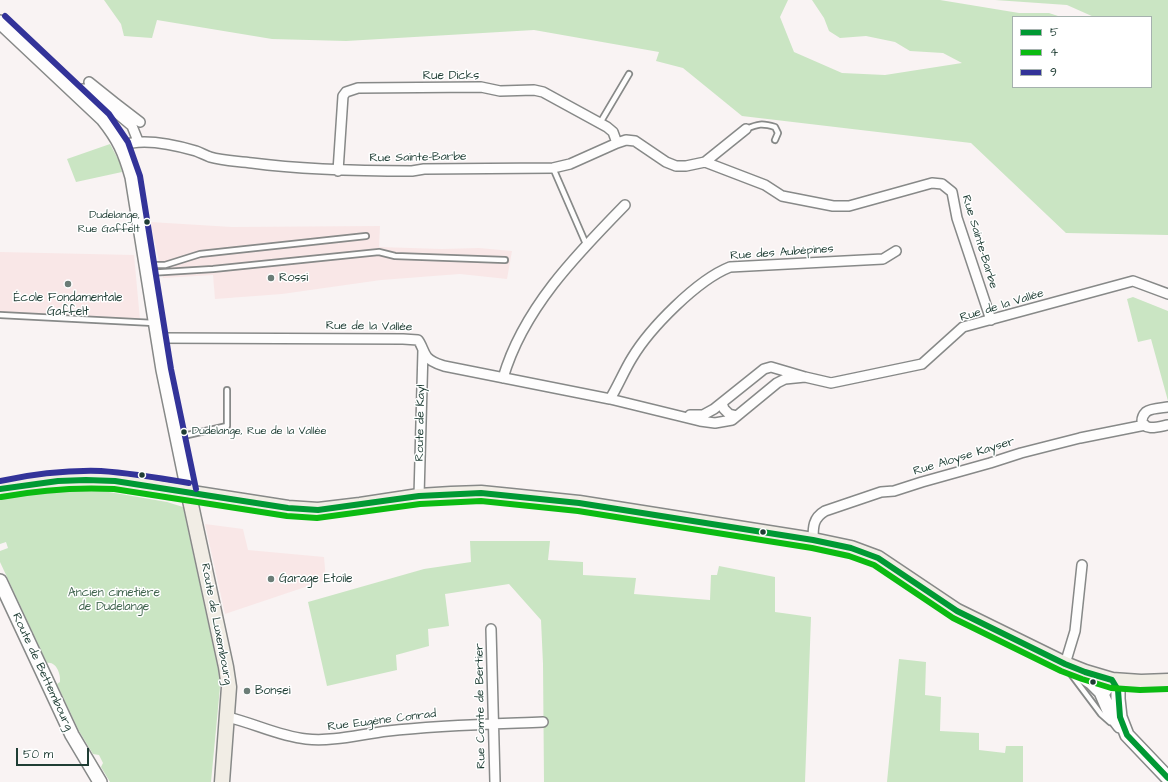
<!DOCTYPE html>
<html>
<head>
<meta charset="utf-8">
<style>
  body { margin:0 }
  #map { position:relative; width:1168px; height:782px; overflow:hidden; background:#f9f3f3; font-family:"Architects Daughter",sans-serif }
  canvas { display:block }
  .legend { position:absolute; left:1012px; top:16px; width:140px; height:72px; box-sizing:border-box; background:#fff; border:1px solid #a5b1ae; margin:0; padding:5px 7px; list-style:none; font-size:12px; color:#1f3d34 }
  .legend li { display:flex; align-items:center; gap:8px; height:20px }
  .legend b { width:20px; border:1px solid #a5b1ae }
  .scale { position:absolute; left:16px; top:748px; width:73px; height:18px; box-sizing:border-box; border:2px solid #1f3d34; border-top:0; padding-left:5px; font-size:12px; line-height:14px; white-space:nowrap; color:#1f3d34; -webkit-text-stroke:3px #fff; paint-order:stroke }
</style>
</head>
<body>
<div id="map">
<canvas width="1168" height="782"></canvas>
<ul class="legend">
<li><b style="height:5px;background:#093"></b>5</li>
<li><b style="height:5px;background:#0bbb12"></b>4</li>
<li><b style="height:5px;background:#339"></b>9</li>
</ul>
<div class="scale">50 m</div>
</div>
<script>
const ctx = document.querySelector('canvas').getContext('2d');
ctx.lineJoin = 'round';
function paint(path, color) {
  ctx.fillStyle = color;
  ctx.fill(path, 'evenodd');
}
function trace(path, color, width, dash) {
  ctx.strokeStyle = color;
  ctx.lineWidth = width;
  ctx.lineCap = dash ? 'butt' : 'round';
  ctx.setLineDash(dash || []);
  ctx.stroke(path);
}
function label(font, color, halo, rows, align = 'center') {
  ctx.font = font + ' "Architects Daughter",sans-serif';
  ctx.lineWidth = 3;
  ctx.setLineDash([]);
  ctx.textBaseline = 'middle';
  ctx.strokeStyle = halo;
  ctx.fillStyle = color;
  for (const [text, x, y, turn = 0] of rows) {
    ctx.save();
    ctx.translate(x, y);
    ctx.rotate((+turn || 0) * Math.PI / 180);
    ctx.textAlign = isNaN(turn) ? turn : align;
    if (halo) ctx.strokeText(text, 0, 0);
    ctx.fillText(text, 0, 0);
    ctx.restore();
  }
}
const built = new Path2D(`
  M150 222 232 227 380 226 379 247 442 249 479 248 512 251 507 279 460 274 381 280 282 294 215 299 213 275 163 278Z
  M0 252 134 255 140 320 0 313Z
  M205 524 243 529 248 550 324 557 326 580 225 614Z`);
const green = new Path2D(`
  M104 0H788L780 17 794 52 842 73 885 75 962 63 943 53 910 51 895 42 866 36 840 38 829 31 824 18 812 0H940L1019 13H1049L1061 17H1013V87H1151V17H1094L1067 5 995 0H1168V235L1066 233 971 143 742 116 683 68 656 61 659 52 534 30 346 41 272 39 157 20 152 38 124 36 121 24Z
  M110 144 120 163 122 172 76 182 67 159Z
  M1133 297 1168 311V401L1151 339 1138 342 1127 299Z
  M66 490 103 491 167 502 183 507 218 669 220 687 211 782H110L101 767 103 763 99 755 93 754 79 731 57 684 60 682C61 674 56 661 47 663L0 562V551L8 548 6 542 0 544V499L38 492Z
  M470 541H550L548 560 583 562V575L636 578 634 594 710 600 711 575H717L719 566 775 577V612L811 617 805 782H544L543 664 541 620 509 584 445 594 449 626 428 629 429 646 396 655 397 670 327 686 308 602 424 569 471 562Z
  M899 659 926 662 925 695 941 697 940 731 979 733V750L1005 753 1006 746H1023V782H887Z`);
const lane = new Path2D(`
  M600 123 629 74
  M746 129C758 124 762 123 775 127L778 133 775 140
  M553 168 586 244
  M148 265H165L200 254 366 236
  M148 273 213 269 379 252 395 256 505 260
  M0 315 154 323
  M179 437 227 426V390
  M1071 674 1101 714 1110 722`);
const street = new Path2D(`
  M89 82 114 102 110 107
  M77 94 83 89H88L132 126 138 141
  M114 102 140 122
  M122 146C142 137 175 145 196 151 201 153 205 155 210 157 223 161 238 161 252 163 305 170 359 171 412 171L424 169 553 168 570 164 617 143 626 140 635 141 666 162 676 166H686L705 162 765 185 782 196 833 206H849L932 183 942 184 952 192 957 218 991 320
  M705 162 746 129
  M338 171 343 96 346 92 358 88 481 87 500 91 534 90 543 92 607 127 613 132 617 143
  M158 338 403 339 418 340C422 345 423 352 427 357 431 362 438 364 444 366L610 399 700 421 715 423 732 420 777 383 785 379 805 377
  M503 378C523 309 576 255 625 205
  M610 399C618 386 624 371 632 358 650 328 697 280 730 267L883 259 896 251
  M722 403 724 409 729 414 737 416
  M1168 407C1162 408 1151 408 1146 412 1144 414 1142 418 1142 421 1144 432 1161 426 1168 425
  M690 415H703L714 409 764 369 771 367 805 377 831 383 922 364 963 327 1133 281 1168 294
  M419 496 423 350
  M813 540C813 527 813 518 825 511L881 492 894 491 922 482 990 463 1021 453 1080 438 1145 425
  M491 629 495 782
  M1065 664 1075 631 1082 565
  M227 717C254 723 278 736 306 739 333 742 361 734 388 731 439 725 491 724 543 722`);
const secondary = new Path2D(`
  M0 22 103 119C119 139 125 152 132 177L163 370 188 491
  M0 581 72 735 100 782
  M1073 670 1091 682 1101 692 1110 713 1120 726
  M1102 694 1112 680 1118 690V699L1120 717 1127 735 1168 778`);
const primary = new Path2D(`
  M0 489C40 481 75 478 115 481L288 508 318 510 360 505 419 496 451 494 481 493 511 496 579 503 813 540 851 548 878 558 957 611 1065 664 1085 672 1112 680 1141 682 1168 681
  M188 491 226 667 229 687 222 782`);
const bus1 = new Path2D(`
  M0 489 58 481 86 480 115 481 288 508 318 510 419 496 481 493 579 503 813 540 851 548 878 558 957 611 1065 664 1085 672 1112 680 1118 690 1120 717 1127 735 1168 778`);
const bus2 = new Path2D(`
  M1 497C39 490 76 487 114 489L287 516 317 518 420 504 481 501 578 511 812 548 849 556 874 565 953 618 1061 671 1082 679 1111 688 1140 690 1168 689`);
const bus3 = new Path2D(`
  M5 16 109 114 128 142 140 176 171 369 196 489
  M0 481C33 474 67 470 101 471 131 473 160 478 189 483`);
const markers = [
  [147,222,3.5,"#1f3d34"],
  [271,278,4,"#6b7d77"],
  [68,284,4,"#6b7d77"],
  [184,432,3.5,"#1f3d34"],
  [142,475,3.5,"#1f3d34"],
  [763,532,3.5,"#1f3d34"],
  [271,579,4,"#6b7d77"],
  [1093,682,3.5,"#1f3d34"],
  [247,691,4,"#6b7d77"]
];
const busNames = [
  ["Dudelange,",140,216],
  ["Rue Gaffelt",140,230],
  ["Dudelange, Rue de la Vallée",192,432,"left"]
];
const streetNames = [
  ["Rue Dicks",451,76],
  ["Rue Sainte-Barbe",418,158,-1],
  ["Rue Sainte-Barbe",979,242,73],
  ["Rue des Aubépines",782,253,-4],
  ["Rue de la Vallée",1002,306,-17],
  ["Rue de la Vallée",369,327,1],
  ["Route de Kayl",421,423,-89],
  ["Rue Aloyse Kayser",964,457,-17],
  ["Route de Luxembourg",216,624,79],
  ["Route de Bettembourg",42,672,65],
  ["Rue Comte de Bertier",481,706,-91],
  ["Rue Eugène Conrad",382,721,-7]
];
const poiNames = [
  ["Rossi",279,278],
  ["École Fondamentale",68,298,"center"],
  ["Gaffelt",68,312,"center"],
  ["Garage Etoile",279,579],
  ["Bonsei",255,691]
];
const parkNames = [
  ["Ancien cimetière",114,593],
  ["de Dudelange",114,607]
];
paint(built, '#f9e7e7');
paint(green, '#cae5c3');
trace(lane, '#878988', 8);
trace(street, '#878988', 12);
trace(secondary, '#878988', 16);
trace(primary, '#878988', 17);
trace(lane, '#fefdfd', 4.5);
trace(street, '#fefdfd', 9);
trace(secondary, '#fefdfd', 13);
trace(primary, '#f1ede5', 14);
trace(bus1, '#093', 6);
trace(bus2, '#0bbb12', 6);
trace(bus3, '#339', 6);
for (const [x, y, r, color] of markers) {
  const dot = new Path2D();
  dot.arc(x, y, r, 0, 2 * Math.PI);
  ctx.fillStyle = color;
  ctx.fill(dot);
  trace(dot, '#fff', 1.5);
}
label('11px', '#1f3d34', '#fff', busNames, 'right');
label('12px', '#1f3d34', '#fff', streetNames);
label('12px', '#1f3d34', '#fff', poiNames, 'left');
label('12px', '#40644e', '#fff', parkNames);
</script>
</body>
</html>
